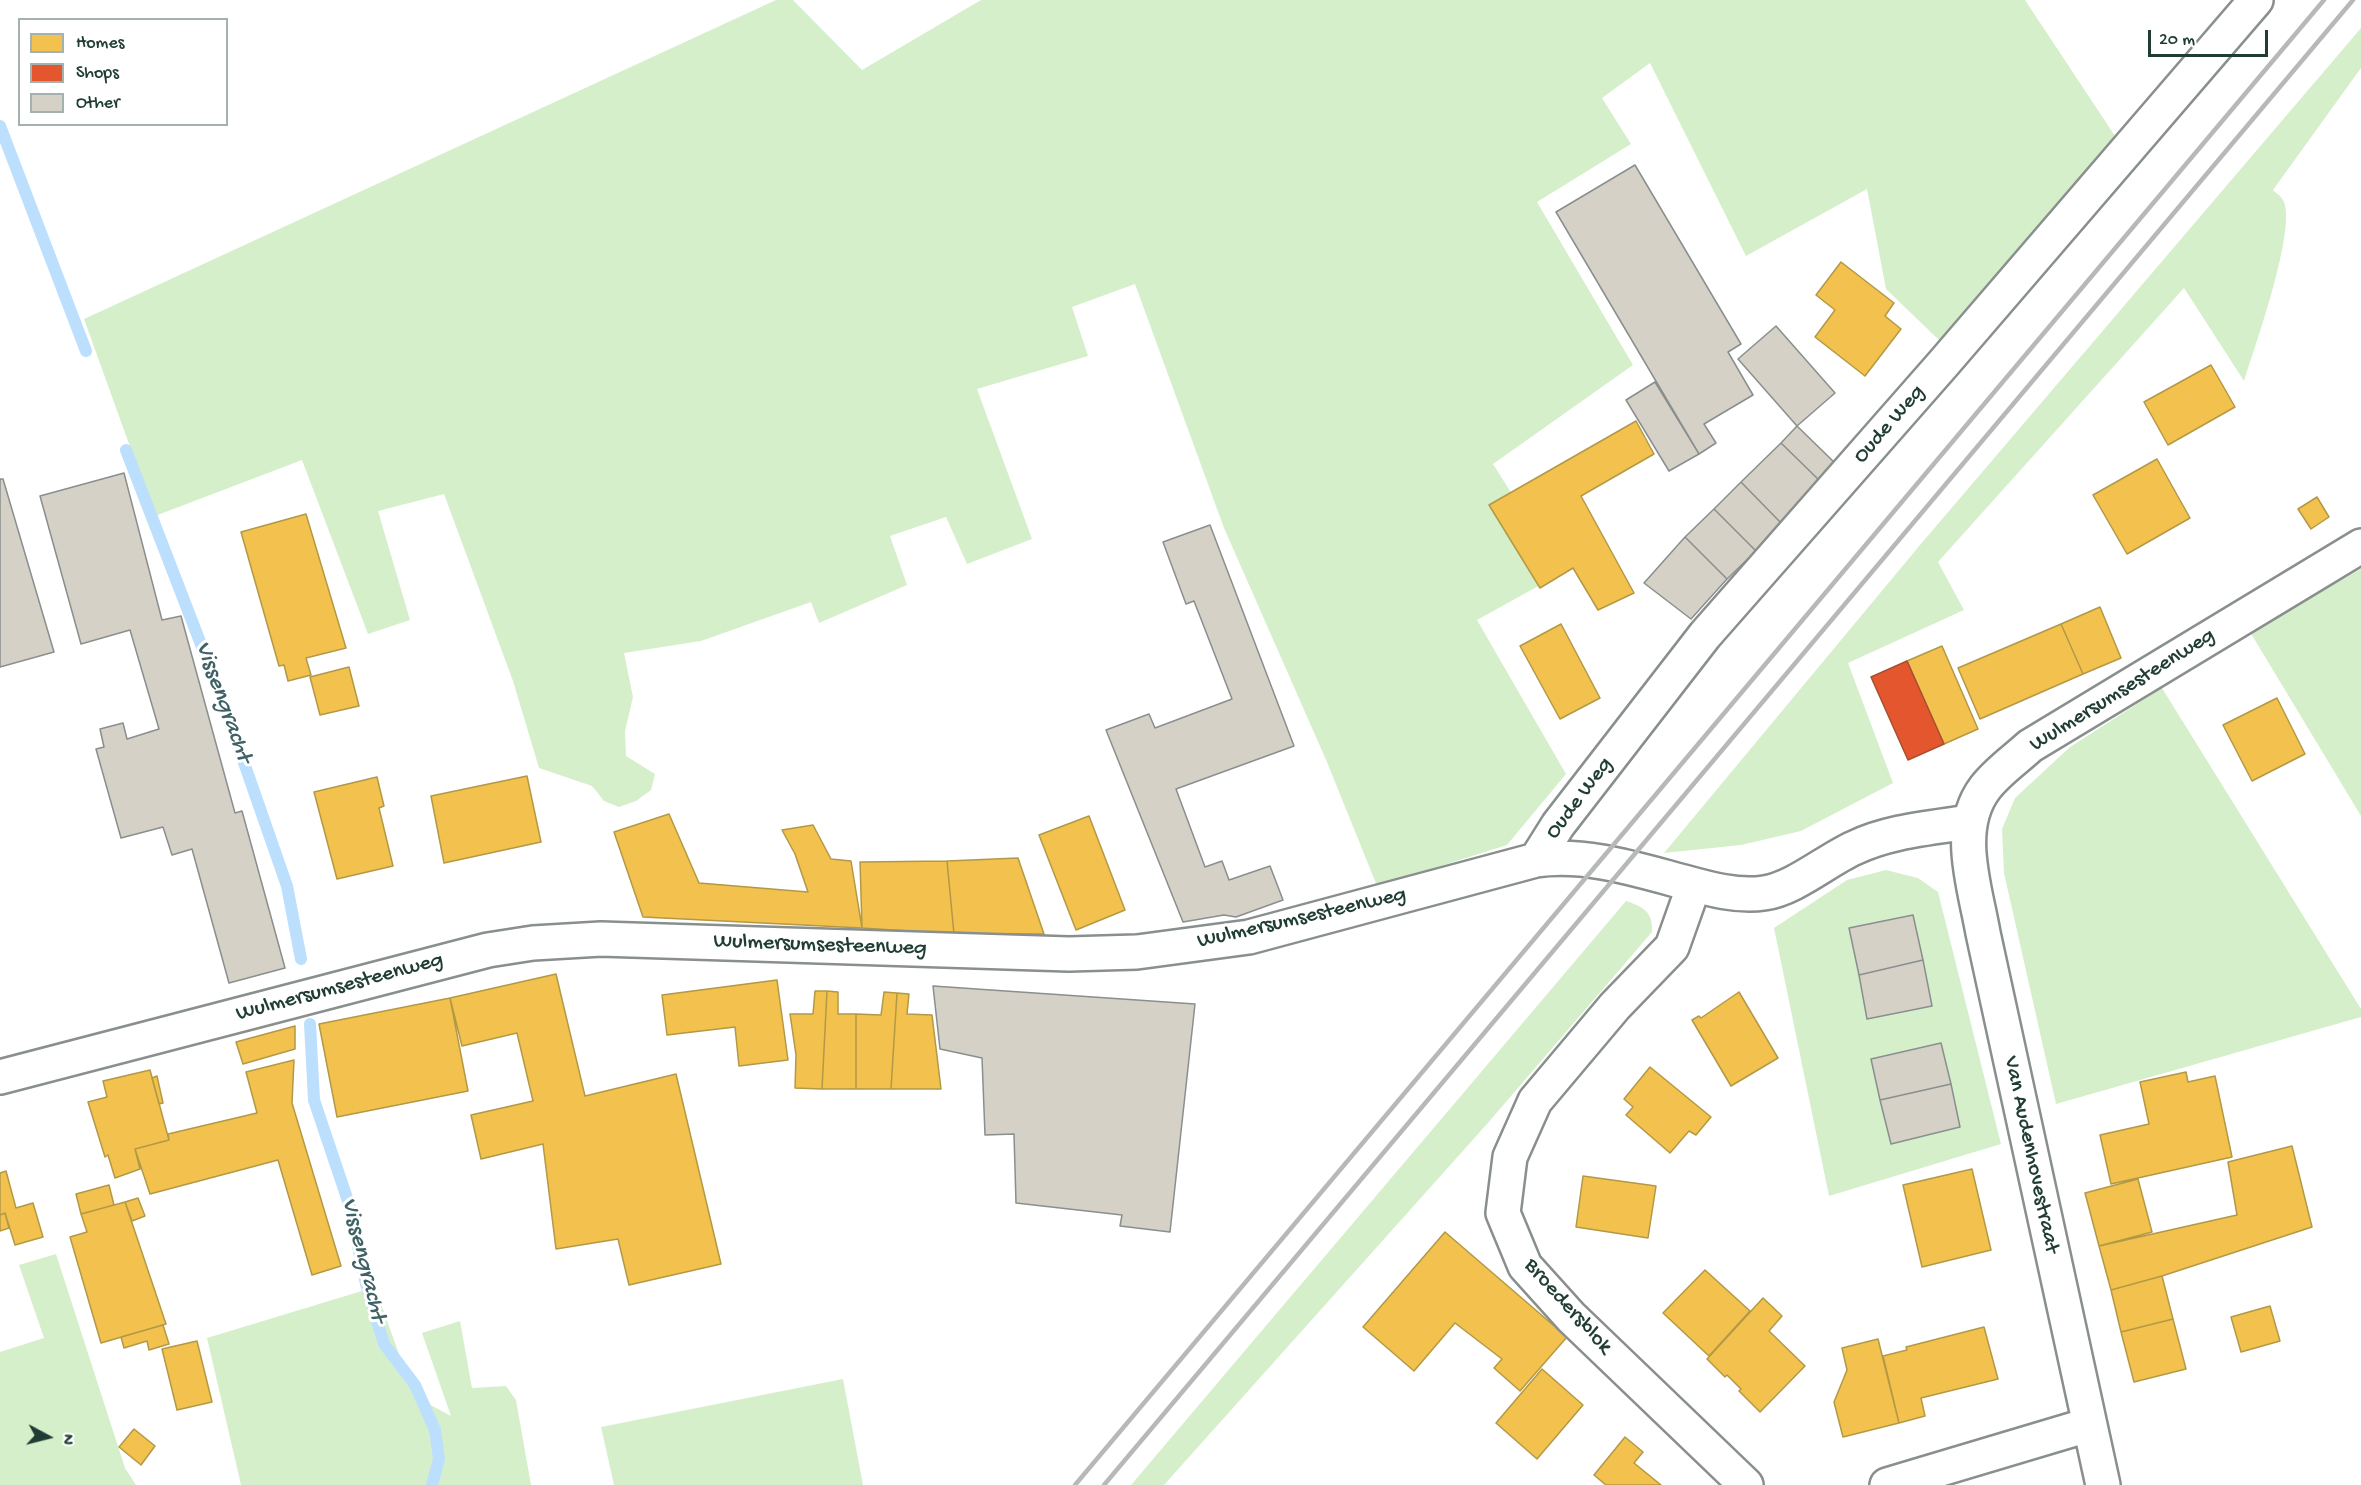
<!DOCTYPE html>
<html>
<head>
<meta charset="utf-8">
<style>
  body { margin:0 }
  #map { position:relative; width:2361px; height:1485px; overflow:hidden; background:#fff; font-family:"Gochi Hand",sans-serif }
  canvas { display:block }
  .legend { position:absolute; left:18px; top:18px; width:210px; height:108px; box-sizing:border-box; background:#fff; border:2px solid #a5b1ae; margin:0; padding:8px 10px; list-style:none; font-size:18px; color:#1f3d34 }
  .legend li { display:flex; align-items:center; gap:12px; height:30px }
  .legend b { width:30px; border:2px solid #a5b1ae }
  .north { position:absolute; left:18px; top:1407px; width:60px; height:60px; -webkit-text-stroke:4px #fff; paint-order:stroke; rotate:97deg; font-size:16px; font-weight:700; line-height:24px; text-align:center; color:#1f3d34 }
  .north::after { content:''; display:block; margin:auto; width:21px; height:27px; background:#1f3d34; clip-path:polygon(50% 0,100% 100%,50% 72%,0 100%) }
  .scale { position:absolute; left:2148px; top:30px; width:120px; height:27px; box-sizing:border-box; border:3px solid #1f3d34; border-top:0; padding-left:8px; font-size:18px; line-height:21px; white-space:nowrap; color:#1f3d34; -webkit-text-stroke:4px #fff; paint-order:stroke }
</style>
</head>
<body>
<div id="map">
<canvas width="2361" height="1485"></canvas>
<ul class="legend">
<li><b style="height:16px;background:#f2c14e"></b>Homes</li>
<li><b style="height:16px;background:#e4572e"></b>Shops</li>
<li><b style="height:16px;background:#d5d1c7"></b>Other</li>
</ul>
<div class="north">N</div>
<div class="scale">20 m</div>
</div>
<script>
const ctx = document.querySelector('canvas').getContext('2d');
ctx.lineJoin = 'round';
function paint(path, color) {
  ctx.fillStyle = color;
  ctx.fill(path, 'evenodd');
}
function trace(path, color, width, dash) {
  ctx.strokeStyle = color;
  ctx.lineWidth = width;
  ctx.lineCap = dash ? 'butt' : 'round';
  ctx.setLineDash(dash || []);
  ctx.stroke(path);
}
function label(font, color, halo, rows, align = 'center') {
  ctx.font = font + ' "Gochi Hand",sans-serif';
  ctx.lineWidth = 6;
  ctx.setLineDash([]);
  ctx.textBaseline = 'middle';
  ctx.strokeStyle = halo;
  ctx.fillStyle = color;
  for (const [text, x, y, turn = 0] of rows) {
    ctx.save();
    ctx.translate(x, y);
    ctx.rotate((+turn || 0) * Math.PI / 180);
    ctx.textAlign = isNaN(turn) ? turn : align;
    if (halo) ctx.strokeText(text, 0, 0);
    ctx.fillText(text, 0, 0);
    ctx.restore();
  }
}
const green = new Path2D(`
  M776 0H793L862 70 981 0H2025L2117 139 1940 341 1886 289 1867 189 1746 256 1650 63 1602 98 1631 144 1537 202 1633 365 1493 464 1562 573 1477 620 1566 774 1507 845 1377 886 1327 762 1224 528 1135 284 1072 307 1088 356 977 389 1032 539 967 564 946 517 890 536 907 585 819 623 811 602 701 641 624 653 633 697 625 731 626 756 655 774 651 790 636 801 619 807 604 801 592 786 539 768 513 681 444 494 378 511 410 620 368 634 302 460 155 516 84 319Z
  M2361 28V68L2273 190C2276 193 2281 196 2283 200 2298 226 2254 349 2244 381L2184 288 1938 562 1964 610 1848 663 1893 783 1801 831 1741 845 1664 853 1920 545Z
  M2361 569V816L2250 632Z
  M2162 688 2361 1009V1017L2056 1104 2004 873 2002 829 2015 798 2070 747Z
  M1886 870 1918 878 1938 892 2001 1144 1829 1196 1774 928 1847 880Z
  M1626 901C1644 907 1653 912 1652 932L1487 1124 1164 1485H1131Z
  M56 1254 125 1468 136 1485H0V1352L44 1338 19 1265Z
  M375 1287 414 1396 451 1416 422 1333 460 1321 472 1388 506 1386 516 1400 531 1485H241L207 1338Z
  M843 1379 863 1485H614L601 1427Z`);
const homes = new Path2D(`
  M1841 262 1894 303 1885 316 1901 329 1865 376 1815 337 1835 310 1816 295Z
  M2211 365 2235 407 2168 445 2144 402Z
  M1636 421 1654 454 1581 496 1634 593 1598 610 1573 568 1540 588 1489 505Z
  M2157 459 2190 518 2127 554 2093 495Z
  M2317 497 2329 517 2311 529 2298 509Z
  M306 514 346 648 306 658 311 675 288 681 284 665 279 666 241 532Z
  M2100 607 2121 658 2083 674 2061 624Z
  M1561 624 1600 698 1560 719 1520 646Z
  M2061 624 2083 674 1980 719 1958 668Z
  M1942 646 1978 729 1944 744 1907 661Z
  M349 667 359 706 320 715 310 677Z
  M2277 698 2305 754 2252 781 2223 725Z
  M527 776 541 842 444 863 431 796Z
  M377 777 384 806 379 808 393 866 337 879 314 792Z
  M669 814 699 883 808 892 795 854 782 830 813 825 831 859 851 861 862 928 643 917 614 832Z
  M1089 816 1125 910 1076 930 1039 835Z
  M1018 858 1044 934H954L947 861Z
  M947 861 954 934 862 928 860 862Z
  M556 974 585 1096 676 1074 721 1264 629 1285 618 1239 556 1249 543 1144 481 1159 471 1115 533 1101 517 1033 462 1046 450 998Z
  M777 980 788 1060 739 1066 735 1027 667 1035 662 995Z
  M815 991H827L822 1089 795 1088 796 1055 790 1014H813Z
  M827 991 838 992V1014H856V1089H822Z
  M884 992 897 993 891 1089H856V1014L881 1015Z
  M1739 992 1778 1058 1731 1086 1692 1020 1699 1016 1701 1018Z
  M897 993 909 994 907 1014 932 1015 941 1089H891Z
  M450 998 468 1091 337 1117 319 1024Z
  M295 1026V1049L243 1064 236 1042Z
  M294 1060 292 1103 341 1266 312 1275 278 1160 150 1194 135 1149 169 1140 168 1134 257 1113 246 1072Z
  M1650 1067 1711 1117 1696 1135 1689 1131 1670 1153 1626 1115 1633 1107 1624 1099Z
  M150 1070 169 1140 135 1149 140 1169 115 1178 108 1155 105 1157 88 1102 107 1097 103 1081Z
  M2186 1072 2188 1082 2215 1076 2232 1157 2111 1184 2100 1135 2149 1124 2140 1082Z
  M157 1076 163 1103 159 1104 152 1078Z
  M2292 1146 2312 1227 2162 1276 2111 1290 2099 1246 2237 1215 2228 1162Z
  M1972 1169 1991 1250 1922 1267 1903 1185Z
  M6 1171 16 1208 33 1203 43 1237 15 1245 5 1213 0 1215V1173Z
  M1583 1176 1656 1186 1648 1238 1576 1227Z
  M2138 1179 2152 1232 2099 1246 2085 1193Z
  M109 1185 114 1205 81 1214 76 1194Z
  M138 1198 145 1216 132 1221 125 1202Z
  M125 1202 166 1324 101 1343 70 1237 87 1232 81 1214Z
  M5 1213 9 1228 0 1231V1215Z
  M1445 1232 1567 1337 1520 1391 1494 1368 1502 1359 1455 1323 1414 1371 1363 1327Z
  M1705 1270 1750 1311 1709 1356 1663 1313Z
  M2162 1276 2173 1319 2121 1332 2111 1290Z
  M1763 1298 1782 1316 1769 1331 1805 1366 1760 1412 1739 1391 1741 1389 1727 1375 1725 1377 1707 1359Z
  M2270 1306 2280 1341 2241 1352 2231 1317Z
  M2173 1319 2186 1369 2134 1382 2121 1332Z
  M163 1325 169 1344 149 1350 147 1341 124 1348 121 1337Z
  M1984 1327 1998 1379 1921 1398 1925 1416 1899 1423 1883 1356 1907 1350 1906 1347Z
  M1878 1339 1899 1423 1843 1437 1834 1402 1847 1370 1842 1348Z
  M197 1341 212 1402 177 1410 162 1349Z
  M1542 1369 1583 1405 1537 1459 1496 1423Z
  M134 1429 155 1446 141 1465 119 1447Z
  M1625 1437 1643 1452 1634 1463 1661 1485H1606L1594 1475Z`);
const shops = new Path2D(`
  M1907 661 1944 744 1908 760 1871 677Z`);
const stream = new Path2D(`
  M0 126 86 351
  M126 450 219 691 287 886 301 959
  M310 1024 314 1100 349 1204 366 1284 384 1344 415 1385 435 1430 439 1459 432 1485`);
const building = new Path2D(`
  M1635 165 1741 344 1728 352 1753 395 1704 424 1716 443 1699 454 1556 212Z
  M1776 326 1835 393 1797 426 1738 359Z
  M1655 382 1699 454 1669 471 1626 400Z
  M1797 426 1836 464 1820 481 1781 443Z
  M1781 443 1820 481 1782 524 1741 482Z
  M124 473 162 620 181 616 235 813 242 811 285 968 229 983 192 849 172 855 163 827 121 838 96 749 104 747 100 729 123 723 127 739 159 729 130 630 81 644 40 496Z
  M0 479H3L54 652 0 667Z
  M1741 482 1782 524 1756 551 1714 509Z
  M1714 509 1756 551 1727 579 1685 537Z
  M1210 525 1294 746 1176 789 1205 867 1222 861 1229 880 1270 866 1283 900 1236 917 1224 915 1183 922 1106 730 1149 714 1155 728 1232 699 1194 601 1186 604 1163 542Z
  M1685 537 1727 579 1691 619 1644 583Z
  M1913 915 1923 960 1859 975 1849 928Z
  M1923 960 1932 1006 1867 1019 1859 975Z
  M933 986 1195 1004 1170 1232 1120 1226 1122 1215 1016 1203 1014 1134 985 1135 982 1058 940 1049Z
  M1941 1043 1951 1084 1880 1100 1871 1059Z
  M1951 1084 1960 1127 1891 1144 1880 1100Z`);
const minor = new Path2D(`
  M1536 860 1558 825 1705 635 1943 364 2256 0
  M1694 885 1672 947 1615 1006 1535 1101 1510 1157 1503 1213 1525 1266 1571 1317 1746 1485
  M0 1077 488 950 533 943 601 939 1069 954 1137 952 1249 937 1536 860C1586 853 1635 869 1684 882 1709 889 1738 897 1764 893 1794 889 1827 860 1854 848 1889 831 1931 828 1969 822
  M1887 1485 2088 1425
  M2103 1485 1983 933C1975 887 1954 829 1985 788 1997 772 2016 759 2030 746L2361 546`);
const rail = new Path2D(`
  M1075 1485 2324 0
  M1104 1485 2353 0`);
const streetNames = [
  ["Oude Weg",1890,425,-49],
  ["Wulmersumsesteenweg",2123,691,-32],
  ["Oude Weg",1580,799,-53],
  ["Wulmersumsesteenweg",1302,919,-13],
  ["Wulmersumsesteenweg",820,946,2],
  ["Wulmersumsesteenweg",340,988,-15],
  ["Van Audenhovestraat",2030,1155,78],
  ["Broedersblok",1567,1307,48]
];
const waterNames = [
  ["Vissengracht",222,702,70],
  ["Vissengracht",362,1260,76]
];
paint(green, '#d6efcb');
paint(homes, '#f2c14e');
trace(homes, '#b39946', 1.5);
paint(shops, '#e4572e');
trace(shops, '#a94f30', 1.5);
trace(stream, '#bcdffd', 12);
paint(building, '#d5d1c7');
trace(building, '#898f8d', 1.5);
trace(minor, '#898f8d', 38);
trace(minor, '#fff', 33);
trace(rail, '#b6b9b8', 4.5);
label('22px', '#1f3d34', '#fff', streetNames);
label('italic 24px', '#3f6266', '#fff', waterNames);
</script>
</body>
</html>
